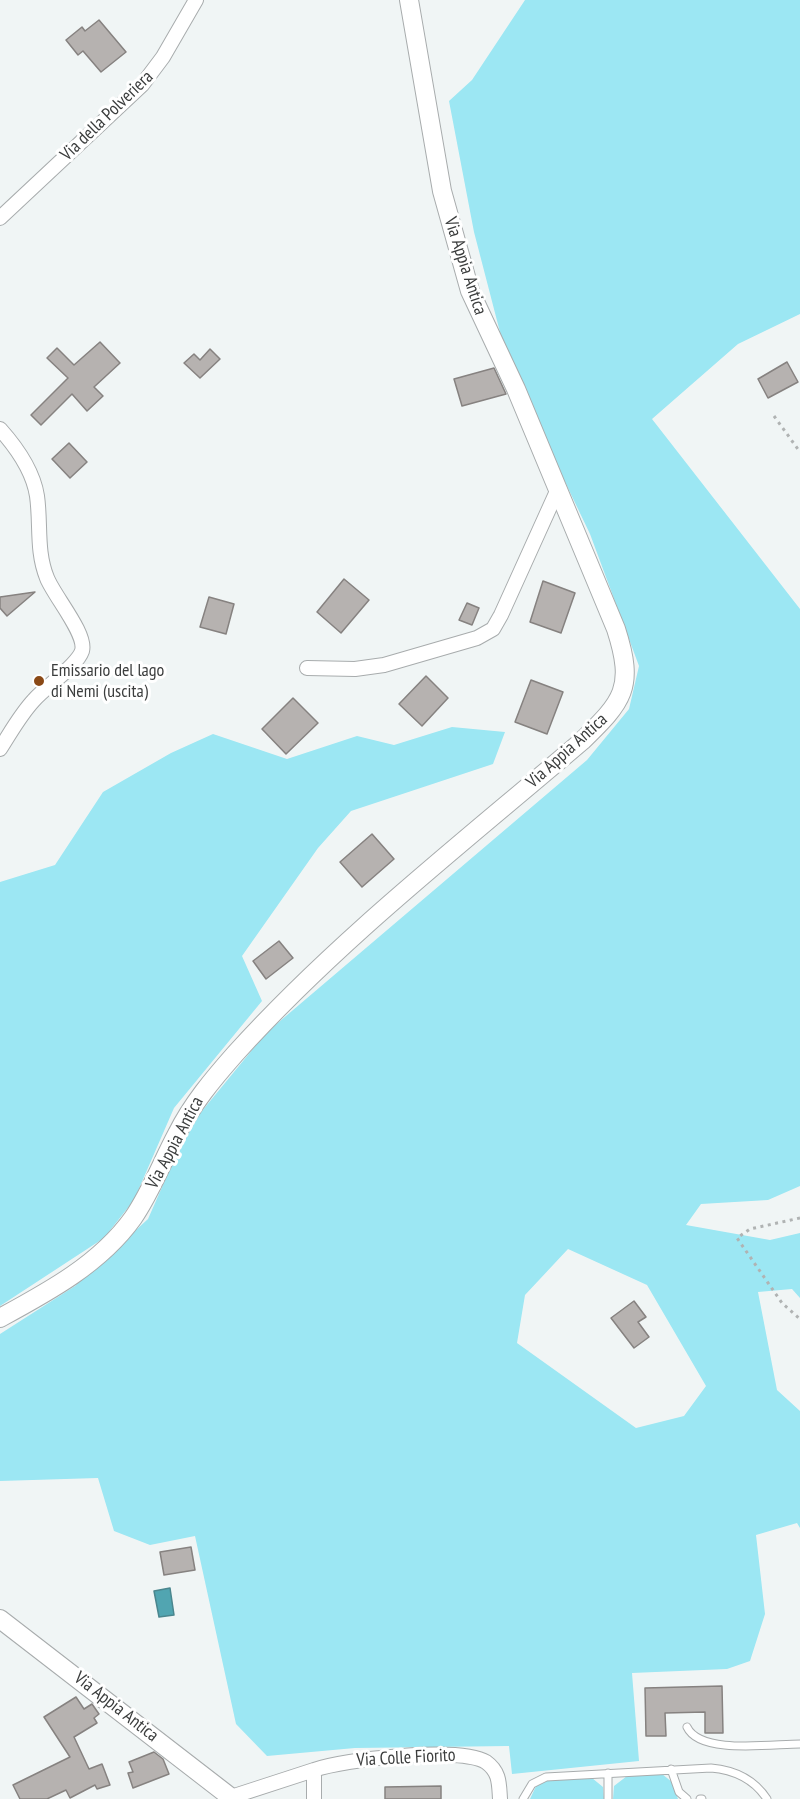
<!DOCTYPE html>
<html>
<head>
<meta charset="utf-8">
<style>
  body { margin:0 }
  canvas { display:block; background:#f0f5f5 }
</style>
</head>
<body>
<canvas width="800" height="1799"></canvas>
<script>
const ctx = document.querySelector('canvas').getContext('2d');
ctx.lineJoin = 'round';
function paint(path, color) {
  ctx.fillStyle = color;
  ctx.fill(path, 'evenodd');
}
function trace(path, color, width, dash) {
  ctx.strokeStyle = color;
  ctx.lineWidth = width;
  ctx.lineCap = dash ? 'butt' : 'round';
  ctx.setLineDash(dash || []);
  ctx.stroke(path);
}
function label(font, color, halo, rows, align = 'center') {
  ctx.font = font + ' "PT Sans Narrow",sans-serif';
  ctx.lineWidth = 6;
  ctx.setLineDash([]);
  ctx.textBaseline = 'middle';
  ctx.strokeStyle = halo;
  ctx.fillStyle = color;
  for (const [text, x, y, turn = 0] of rows) {
    ctx.save();
    ctx.translate(x, y);
    ctx.rotate((+turn || 0) * Math.PI / 180);
    ctx.textAlign = isNaN(turn) ? turn : align;
    if (halo) ctx.strokeText(text, 0, 0);
    ctx.fillText(text, 0, 0);
    ctx.restore();
  }
}
const green = new Path2D(`
  M525 0H800V314L738 344 652 419 800 609V1186L768 1200 701 1204 686 1225 770 1240 800 1233V1298L792 1289 758 1292 777 1390 800 1411V1528L797 1523 756 1535 765 1614 750 1661 727 1669 632 1673 639 1761 512 1774 509 1746 355 1748 267 1756 236 1724 195 1536 150 1545 114 1531 98 1478 0 1481V1334L75 1286 148 1219 188 1128 266 1033 587 760 629 709 639 666 590 534 508 363 474 232 449 101 472 80ZM568 1249 647 1285 706 1386 684 1416 636 1428 517 1343 525 1295Z
  M452 727 505 732 493 764 351 811 318 848 242 956 262 1001 174 1108 134 1200 104 1238 0 1306V882L55 865 103 792 171 753 213 734 287 759 357 736 394 745Z
  M662 1774 672 1782 678 1799H613L614 1786 627 1776Z
  M592 1778 603 1787 604 1799H530L537 1784 545 1780Z`);
const water = new Path2D(`
  M170 1588 174 1615 159 1617 154 1591Z`);
const building = new Path2D(`
  M99 20 126 52 101 72 83 51 78 55 66 40 82 27 85 31Z
  M100 342 120 363 94 387 103 396 87 411 72 394 41 425 31 415 68 378 47 358 57 348 74 365Z
  M210 349 220 359 200 378 184 363 194 354 200 360Z
  M787 362 798 382 768 398 758 379Z
  M494 368 506 394 462 406 454 379Z
  M69 443 87 462 70 478 52 459Z
  M344 579 369 600 341 633 317 612Z
  M543 581 575 593 561 633 530 622Z
  M35 592 7 616 0 608V597Z
  M209 597 234 604 226 634 200 627Z
  M467 603 479 608 472 625 459 620Z
  M426 676 448 698 422 726 399 704Z
  M531 680 563 692 547 734 515 722Z
  M293 698 318 723 286 754 262 729Z
  M372 834 394 859 362 887 340 862Z
  M279 941 293 958 266 979 253 961Z
  M634 1301 646 1317 638 1322 649 1337 634 1348 611 1318Z
  M191 1547 195 1570 164 1575 160 1552Z
  M722 1686 723 1733H705V1712L665 1713 666 1736H646L645 1688Z
  M76 1697 84 1709 92 1704 99 1714 94 1718 97 1723 74 1737 89 1769 102 1764 110 1785 97 1789 95 1785 70 1798 66 1790 47 1799H20L13 1785 70 1757 44 1717Z
  M154 1752 163 1759 169 1774 133 1788 128 1773 133 1772 129 1762Z
  M441 1786V1799H385V1787Z`);
const path = new Path2D(`
  M774 416 800 452
  M800 1218 750 1229 737 1238 782 1303 800 1319`);
const service = new Path2D(`
  M687 1727C700 1755 772 1744 800 1744
  M671 1769 679 1792 687 1799
  M608 1773V1799
  M523 1799 532 1784 546 1777 711 1768C734 1770 754 1779 767 1799
  M700 1799H702`);
const minor = new Path2D(`
  M0 218 142 85 163 57 196 0
  M0 429C17 448 33 470 37 496 41 524 36 551 47 578 54 596 87 634 82 651 77 666 45 687 34 700 20 715 11 732 0 749
  M307 668 355 669 384 665 477 638 493 629 501 615 558 489
  M231 1797 314 1770
  M314 1799V1770C344 1759 461 1746 486 1762 500 1772 499 1784 500 1799`);
const tertiary = new Path2D(`
  M0 1318C48 1292 100 1264 133 1218 151 1192 162 1162 177 1134 192 1104 213 1079 235 1054 339 939 464 842 582 741 623 701 635 688 616 629L516 389 470 291 442 191 409 0
  M0 1619 233 1799`);
const markers = [
  [39,681,6,"#8a4916"]
];
const streetNames = [
  ["Via della Polveriera",107,116,-44],
  ["Via Appia Antica",465,266,72],
  ["Via Appia Antica",567,751,-42],
  ["Via Appia Antica",175,1143,-62],
  ["Via Appia Antica",116,1707,38],
  ["Via Colle Fiorito",406,1758,-3]
];
const poiNames = [
  ["Emissario del lago",51,671],
  ["di Nemi (uscita)",51,692]
];
paint(green, '#9ce7f3');
paint(water, '#51a5b1');
trace(water, '#4a868e', 1.5);
paint(building, '#b6b2b0');
trace(building, '#868280', 1.5);
trace(service, '#a8acad', 9);
trace(minor, '#a8acad', 16);
trace(tertiary, '#a8acad', 20);
trace(path, '#b0b3b3', 3, [3, 4.5]);
trace(service, '#fff', 7);
trace(minor, '#fff', 14);
trace(tertiary, '#fff', 18);
for (const [x, y, r, color] of markers) {
  const dot = new Path2D();
  dot.arc(x, y, r, 0, 2 * Math.PI);
  ctx.fillStyle = color;
  ctx.fill(dot);
  trace(dot, '#fff', 2);
}
label('18px', '#3b3d3d', '#fff', streetNames);
label('18px', '#3b3d3d', '#fff', poiNames, 'left');
</script>
</body>
</html>
